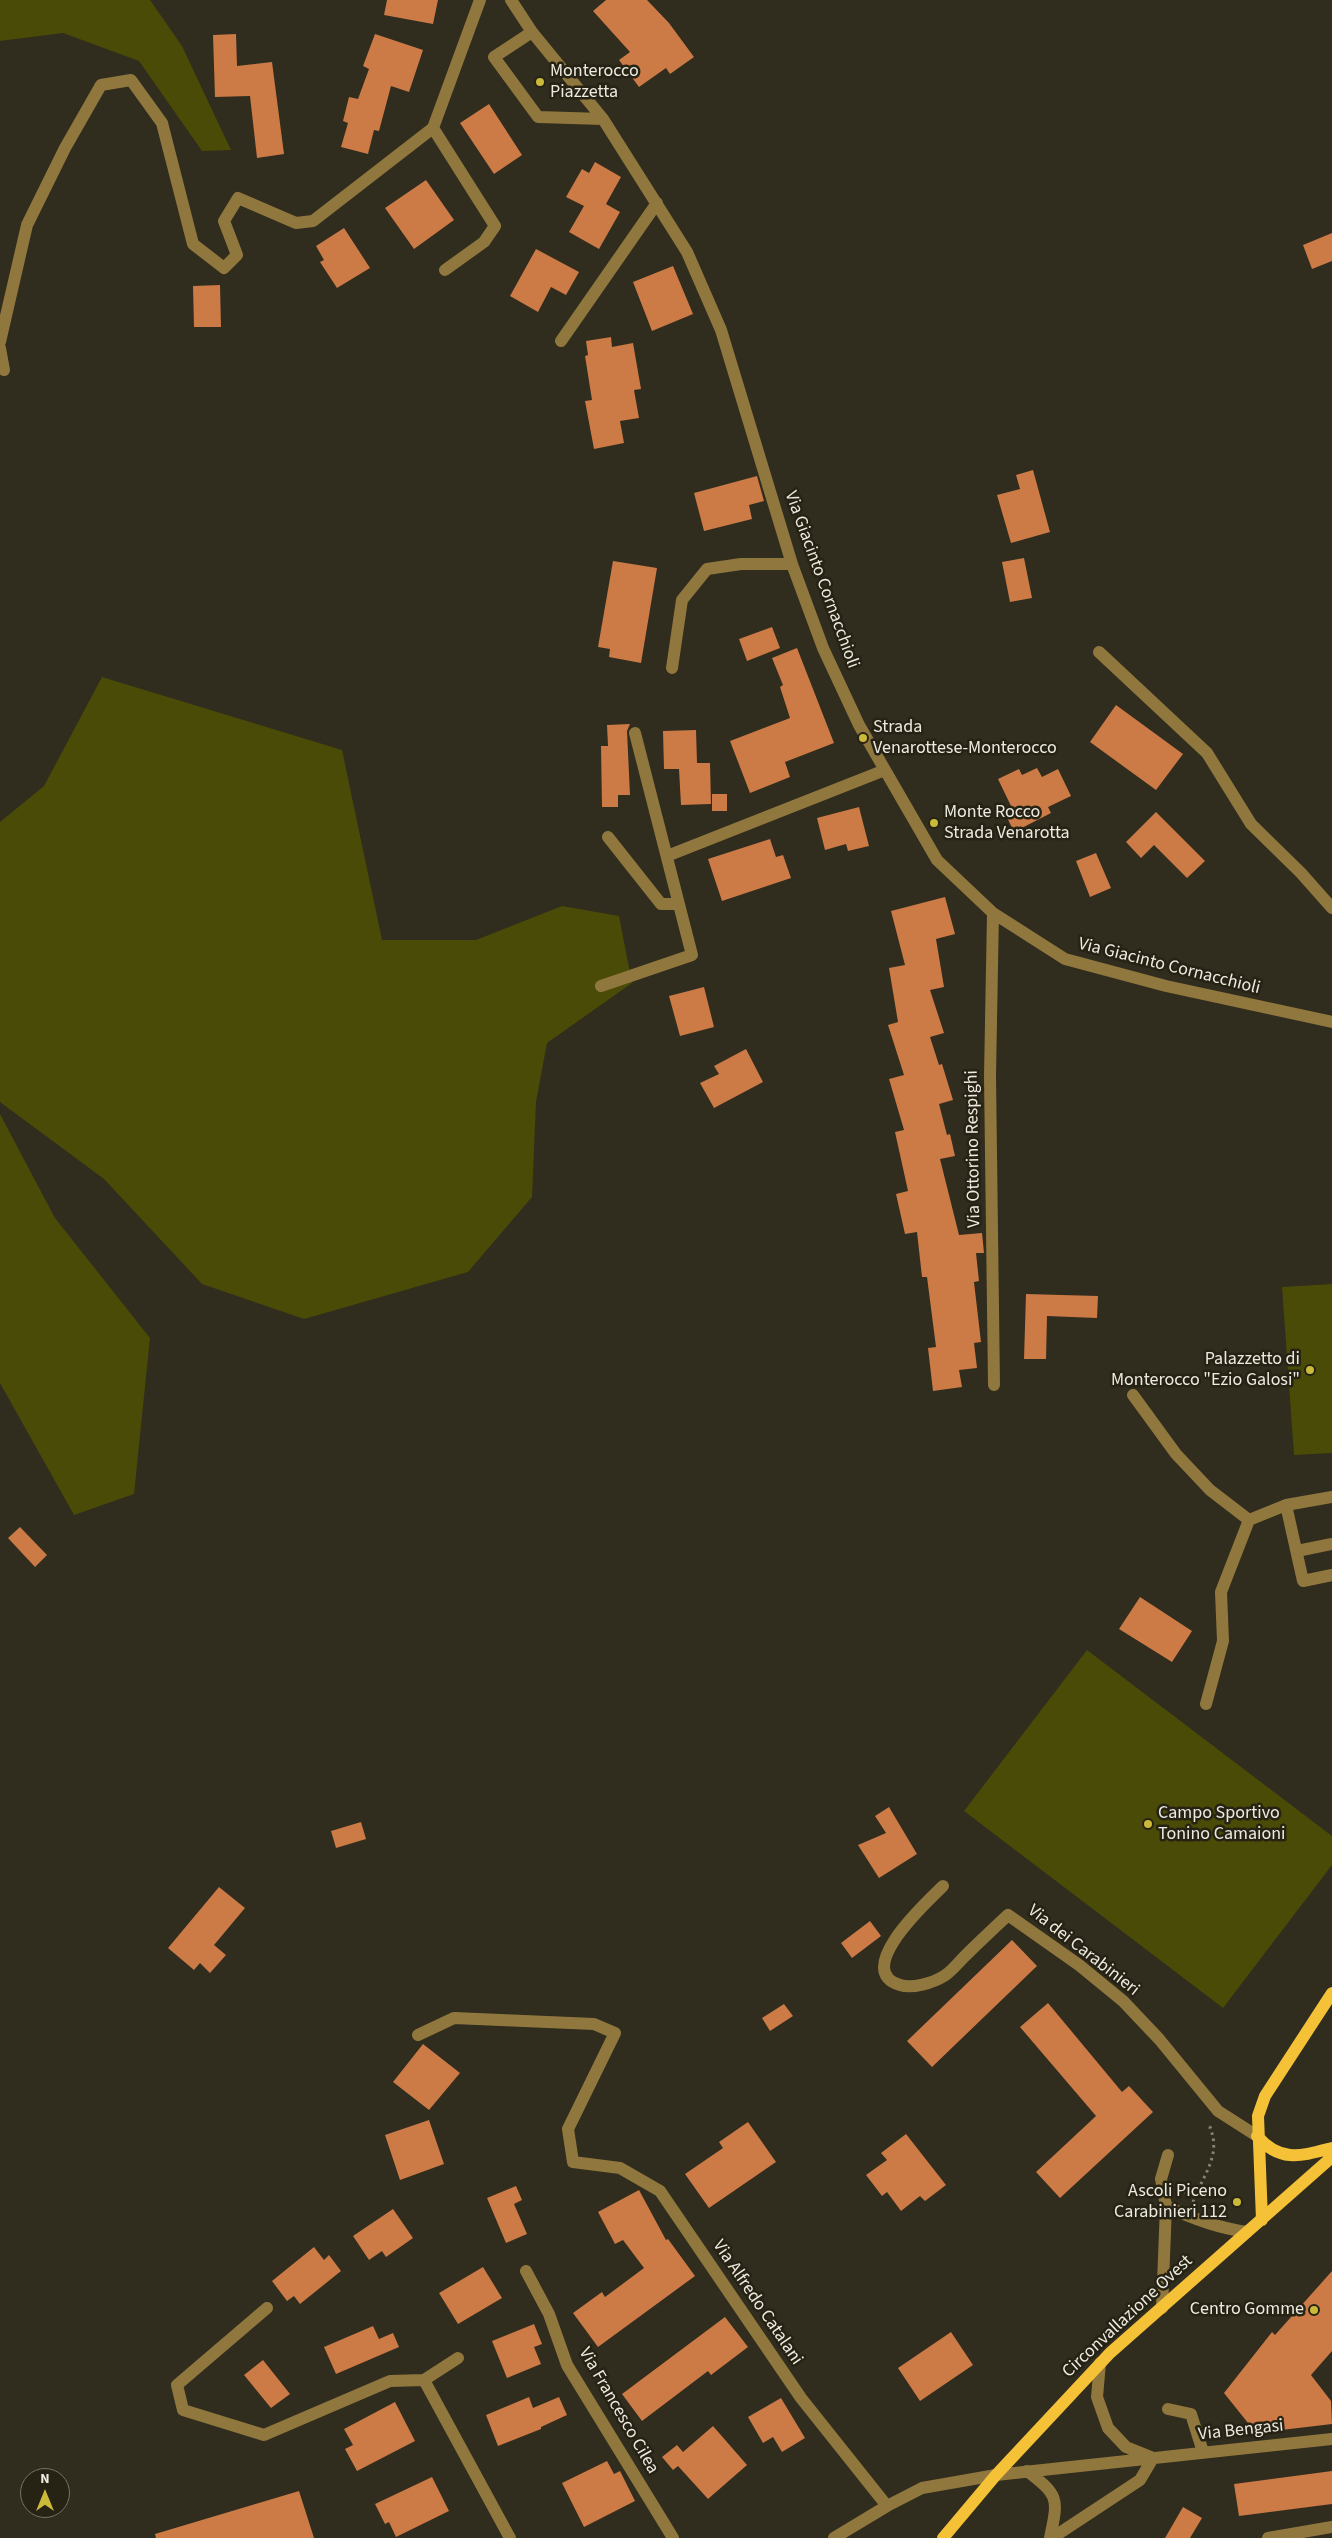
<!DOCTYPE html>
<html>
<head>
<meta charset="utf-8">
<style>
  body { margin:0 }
  #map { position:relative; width:1332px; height:2538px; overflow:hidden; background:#302c1e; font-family:"Source Sans 3",sans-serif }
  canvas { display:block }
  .north { position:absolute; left:20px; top:2468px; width:50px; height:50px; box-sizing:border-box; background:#262214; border:1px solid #767266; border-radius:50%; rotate:0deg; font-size:14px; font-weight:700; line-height:20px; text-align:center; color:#edebe1 }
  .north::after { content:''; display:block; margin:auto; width:18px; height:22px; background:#cbba39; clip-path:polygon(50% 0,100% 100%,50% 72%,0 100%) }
</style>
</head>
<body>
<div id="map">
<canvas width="1332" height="2538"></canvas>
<div class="north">N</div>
</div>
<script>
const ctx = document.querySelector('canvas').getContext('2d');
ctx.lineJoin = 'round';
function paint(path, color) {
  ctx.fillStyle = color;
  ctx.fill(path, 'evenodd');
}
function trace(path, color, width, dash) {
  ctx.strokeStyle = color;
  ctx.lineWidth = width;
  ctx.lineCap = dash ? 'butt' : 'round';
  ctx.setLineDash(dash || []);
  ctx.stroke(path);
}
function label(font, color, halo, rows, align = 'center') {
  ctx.font = font + ' "Source Sans 3",sans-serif';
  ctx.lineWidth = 5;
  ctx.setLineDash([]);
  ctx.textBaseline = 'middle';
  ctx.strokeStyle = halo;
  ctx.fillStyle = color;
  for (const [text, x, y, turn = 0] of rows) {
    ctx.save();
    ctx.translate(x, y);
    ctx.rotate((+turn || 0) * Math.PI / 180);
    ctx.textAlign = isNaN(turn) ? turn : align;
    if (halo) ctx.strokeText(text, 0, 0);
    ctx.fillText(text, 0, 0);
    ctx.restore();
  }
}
const green = new Path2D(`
  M0 0H150L182 46 231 150 202 151 139 61 63 33 0 41Z
  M102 677 342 750 382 940H476L562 906 619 916 632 983 547 1043 536 1102 532 1197 468 1272 304 1319 202 1284 104 1179 0 1102V822L44 786Z
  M0 1114 55 1218 150 1338 134 1494 74 1515 0 1383Z
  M1332 1284V1453L1294 1455 1282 1287Z
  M1087 1650 1332 1836V1865L1223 2008 964 1811Z`);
const building = new Path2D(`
  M387 0H438L433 24 384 15Z
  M606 0H647L669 23 694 57 670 74 666 68 639 87 619 60 630 52 593 11Z
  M236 34 237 66 272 62 284 154 257 158 250 96 215 97 213 35Z
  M375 34 423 50 409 92 391 86 379 131 374 130 368 154 341 147 348 123 343 121 349 97 358 99 369 69 363 66Z
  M489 104 522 155 494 174 460 123Z
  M595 162 621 177 606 204 620 212 599 249 569 232 584 206 566 197 582 169 589 173Z
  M426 180 454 220 414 249 385 208Z
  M344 228 370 268 337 288 320 262 324 260 316 246Z
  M1332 233V261L1312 269 1303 245Z
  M536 249 579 272 566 295 551 287 538 312 510 296Z
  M673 266 693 314 652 331 633 282Z
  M220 285 221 327H194L193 286Z
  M611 337 612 347 633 343 641 389 634 390 639 418 620 421 624 443 594 449 585 401 592 400 585 356 588 355 586 341Z
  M1033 470 1050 532 1011 543 997 495 1020 489 1016 475Z
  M757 476 764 501 749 505 752 519 704 531 694 493Z
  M1024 558 1032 598 1010 602 1002 562Z
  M613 561 657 568 641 663 609 657 610 649 598 647Z
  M772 627 780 648 747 661 739 639Z
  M797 648 834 743 785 762 790 777 750 793 730 741 790 718 780 687 783 685 772 658Z
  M1116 705 1183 754 1156 790 1090 742Z
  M630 724 627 731 630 795H618V807H602L601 746H608L607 725Z
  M696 730 697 763H710L711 804 681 805 679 769H664L663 731Z
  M1037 768 1042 777 1058 769 1071 796 1048 807 1051 813 1014 832 1003 809 1011 806 998 779 1019 769 1022 775Z
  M712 794H727V811H712Z
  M859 807 869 846 848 851 846 844 825 850 817 818Z
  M1156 812 1205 861 1187 878 1154 845 1141 858 1126 842Z
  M770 839 776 857 783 855 791 878 722 901 708 859Z
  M1096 853 1111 888 1090 897 1076 861Z
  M945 897 955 934 936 939 944 987 930 990 944 1033 930 1037 939 1065 942 1064 953 1100 939 1104 947 1135 950 1134 955 1156 940 1159 959 1235 982 1233 984 1253H976L979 1281 974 1282 981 1342 974 1343 977 1368 959 1370 962 1387 933 1391 928 1348 936 1347 927 1277H922L917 1232 905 1234 896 1194 908 1191 895 1132 904 1130 889 1079 904 1075 888 1025 898 1022 889 968 905 965 891 911Z
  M704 987 714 1027 680 1036 669 996Z
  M746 1049 763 1082 714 1108 700 1083 719 1074 714 1066Z
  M1026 1294 1098 1296 1097 1318 1047 1316 1046 1359H1024Z
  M20 1527 47 1555 35 1567 8 1538Z
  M1140 1597 1192 1631 1172 1662 1119 1629Z
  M889 1807 917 1854 879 1878 858 1845 886 1833 875 1816Z
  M361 1822 366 1839 336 1848 331 1831Z
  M219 1887 245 1908 214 1945 226 1955 210 1973 200 1963 194 1970 168 1948Z
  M870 1921 881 1936 852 1958 841 1943Z
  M1012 1940 1037 1966 932 2067 907 2041Z
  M1048 2003 1122 2092 1129 2086 1153 2112 1060 2198 1036 2172 1096 2116 1020 2027Z
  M784 2004 793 2016 770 2031 762 2018Z
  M423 2044 460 2073 429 2110 393 2082Z
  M429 2120 444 2164 400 2180 385 2135Z
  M748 2122 776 2162 709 2208 685 2174 723 2148 719 2142Z
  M906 2134 946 2185 925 2201 920 2196 901 2211 887 2192 882 2196 866 2175 887 2160 881 2153Z
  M516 2186 522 2200 514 2204 527 2234 506 2243 487 2198Z
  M639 2190 666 2240 668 2239 695 2276 598 2347 573 2313 602 2292 605 2297 644 2268 623 2240 615 2244 598 2212Z
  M393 2209 413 2238 386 2257 382 2251 369 2260 353 2236Z
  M314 2247 324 2260 329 2255 341 2271 300 2304 294 2296 287 2301 272 2281Z
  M483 2267 502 2298 458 2324 439 2293Z
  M1332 2271V2351L1311 2375 1331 2401 1332 2424 1256 2433 1224 2393 1272 2332 1275 2335Z
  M725 2317 748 2347 711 2375 708 2371 642 2421 622 2394Z
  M534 2324 542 2344 534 2347 541 2364 507 2378 492 2341Z
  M373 2326 379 2339 393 2333 399 2347 336 2374 324 2347Z
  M951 2332 973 2365 920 2401 898 2368Z
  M263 2360 290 2394 271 2408 244 2375Z
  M529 2397 533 2408 559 2397 567 2415 541 2427V2429L498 2446 486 2415Z
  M781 2398 805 2438 782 2452 773 2437 763 2443 748 2417Z
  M395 2402 415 2441 357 2471 345 2449 353 2445 344 2429Z
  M713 2426 747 2465 708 2499 678 2466 673 2470 662 2457 677 2445 683 2452Z
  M607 2461 614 2474 620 2471 635 2501 584 2527 562 2483Z
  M1332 2471V2504L1239 2516 1234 2484Z
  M432 2477 449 2511 396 2537 389 2522 385 2524 375 2504Z
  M299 2491 314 2538H156L155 2534Z
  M1183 2507 1202 2518 1190 2538H1165Z`);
const path = new Path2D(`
  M1178 2188 1195 2198
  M1193 2202C1202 2177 1222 2155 1210 2128L1212 2124`);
const minor = new Path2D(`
  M511 0 532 32 603 119 687 252 721 330 792 564 823 648 859 725 937 860 993 913 1065 959 1166 986 1332 1022
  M532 32 494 57 538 117 603 119
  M433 128 495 226 484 242 445 270
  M561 341 657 203
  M0 342 27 225 65 148 101 85 131 80 162 123 193 244 224 268 237 255 224 221 238 198 296 223 313 221 433 128 480 0
  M0 348 4 370
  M1099 652 1207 753 1251 824 1301 873 1332 908
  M672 668 682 600 707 569 741 564H792
  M608 837 661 904H679
  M667 856 885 770
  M993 913 990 1076 994 1385
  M601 986 692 955 635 733
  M1133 1395 1176 1454 1210 1490 1249 1520
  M1286 1505 1303 1581 1332 1575
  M1297 1551 1332 1544
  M1206 1704 1223 1641 1221 1592 1249 1520 1286 1505 1332 1497
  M943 1886C929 1900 851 1970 900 1985 912 1989 933 1983 944 1976 951 1972 958 1963 964 1957 978 1943 993 1929 1008 1915L1079 1965 1123 2001 1159 2039 1218 2111 1257 2136
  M418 2035 454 2018 594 2024 615 2033 568 2129 573 2162 620 2168 660 2191 801 2398 887 2506
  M1168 2155 1161 2179 1166 2206C1193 2219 1218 2228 1247 2232
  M526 2271 549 2314 567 2365 673 2538
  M267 2308 177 2385 183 2410 264 2435 390 2381 424 2380 510 2538
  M1162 2308 1166 2206
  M1100 2363 1097 2397 1108 2428 1126 2447 1151 2457
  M424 2380 458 2358
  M1168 2409 1191 2414 1203 2452
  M1027 2471C1060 2496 1058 2499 1050 2538
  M834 2538 887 2506 922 2488 996 2475 1332 2439
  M1052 2538 1140 2480 1153 2458
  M1268 2538 1332 2527`);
const major = new Path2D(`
  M1257 2136C1280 2163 1301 2156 1332 2148
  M1262 2220 1258 2116 1265 2096 1332 1993
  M943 2538 996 2475 1110 2353 1332 2157`);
const markers = [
  [540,82,5,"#cbba39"],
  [863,738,5,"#cbba39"],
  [934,823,5,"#cbba39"],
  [1310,1370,5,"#cbba39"],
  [1148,1824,5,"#cbba39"],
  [1237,2202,5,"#cbba39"],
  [1314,2310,5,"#cbba39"]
];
const poiNames = [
  ["Monterocco",550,72],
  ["Piazzetta",550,93],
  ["Strada",873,728],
  ["Venarottese-Monterocco",873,749],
  ["Monte Rocco",944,813],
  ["Strada Venarotta",944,834],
  ["Palazzetto di",1300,1360,"right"],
  ["Monterocco \"Ezio Galosi\"",1300,1381,"right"],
  ["Campo Sportivo",1158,1814],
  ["Tonino Camaioni",1158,1835],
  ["Ascoli Piceno",1227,2192,"right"],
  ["Carabinieri 112",1227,2213,"right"],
  ["Centro Gomme",1304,2310,"right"]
];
const streetNames = [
  ["Via Giacinto Cornacchioli",821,580,70],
  ["Via Giacinto Cornacchioli",1169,967,14],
  ["Via Ottorino Respighi",974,1149,-91],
  ["Via dei Carabinieri",1083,1951,38],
  ["Via Alfredo Catalani",757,2303,56],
  ["Circonvallazione Ovest",1128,2317,-43],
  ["Via Francesco Cilea",618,2411,60],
  ["Via Bengasi",1241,2431,-6]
];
paint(green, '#494b06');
paint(building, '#cc7a46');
trace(path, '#848175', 3, [2.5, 4]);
trace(minor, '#90773d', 12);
trace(major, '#f5c137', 12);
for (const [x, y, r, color] of markers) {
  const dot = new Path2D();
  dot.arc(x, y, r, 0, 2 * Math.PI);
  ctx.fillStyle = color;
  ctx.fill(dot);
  trace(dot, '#262214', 2);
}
label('18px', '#edebe1', '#262214', poiNames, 'left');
label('18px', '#edebe1', '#262214', streetNames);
</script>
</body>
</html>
